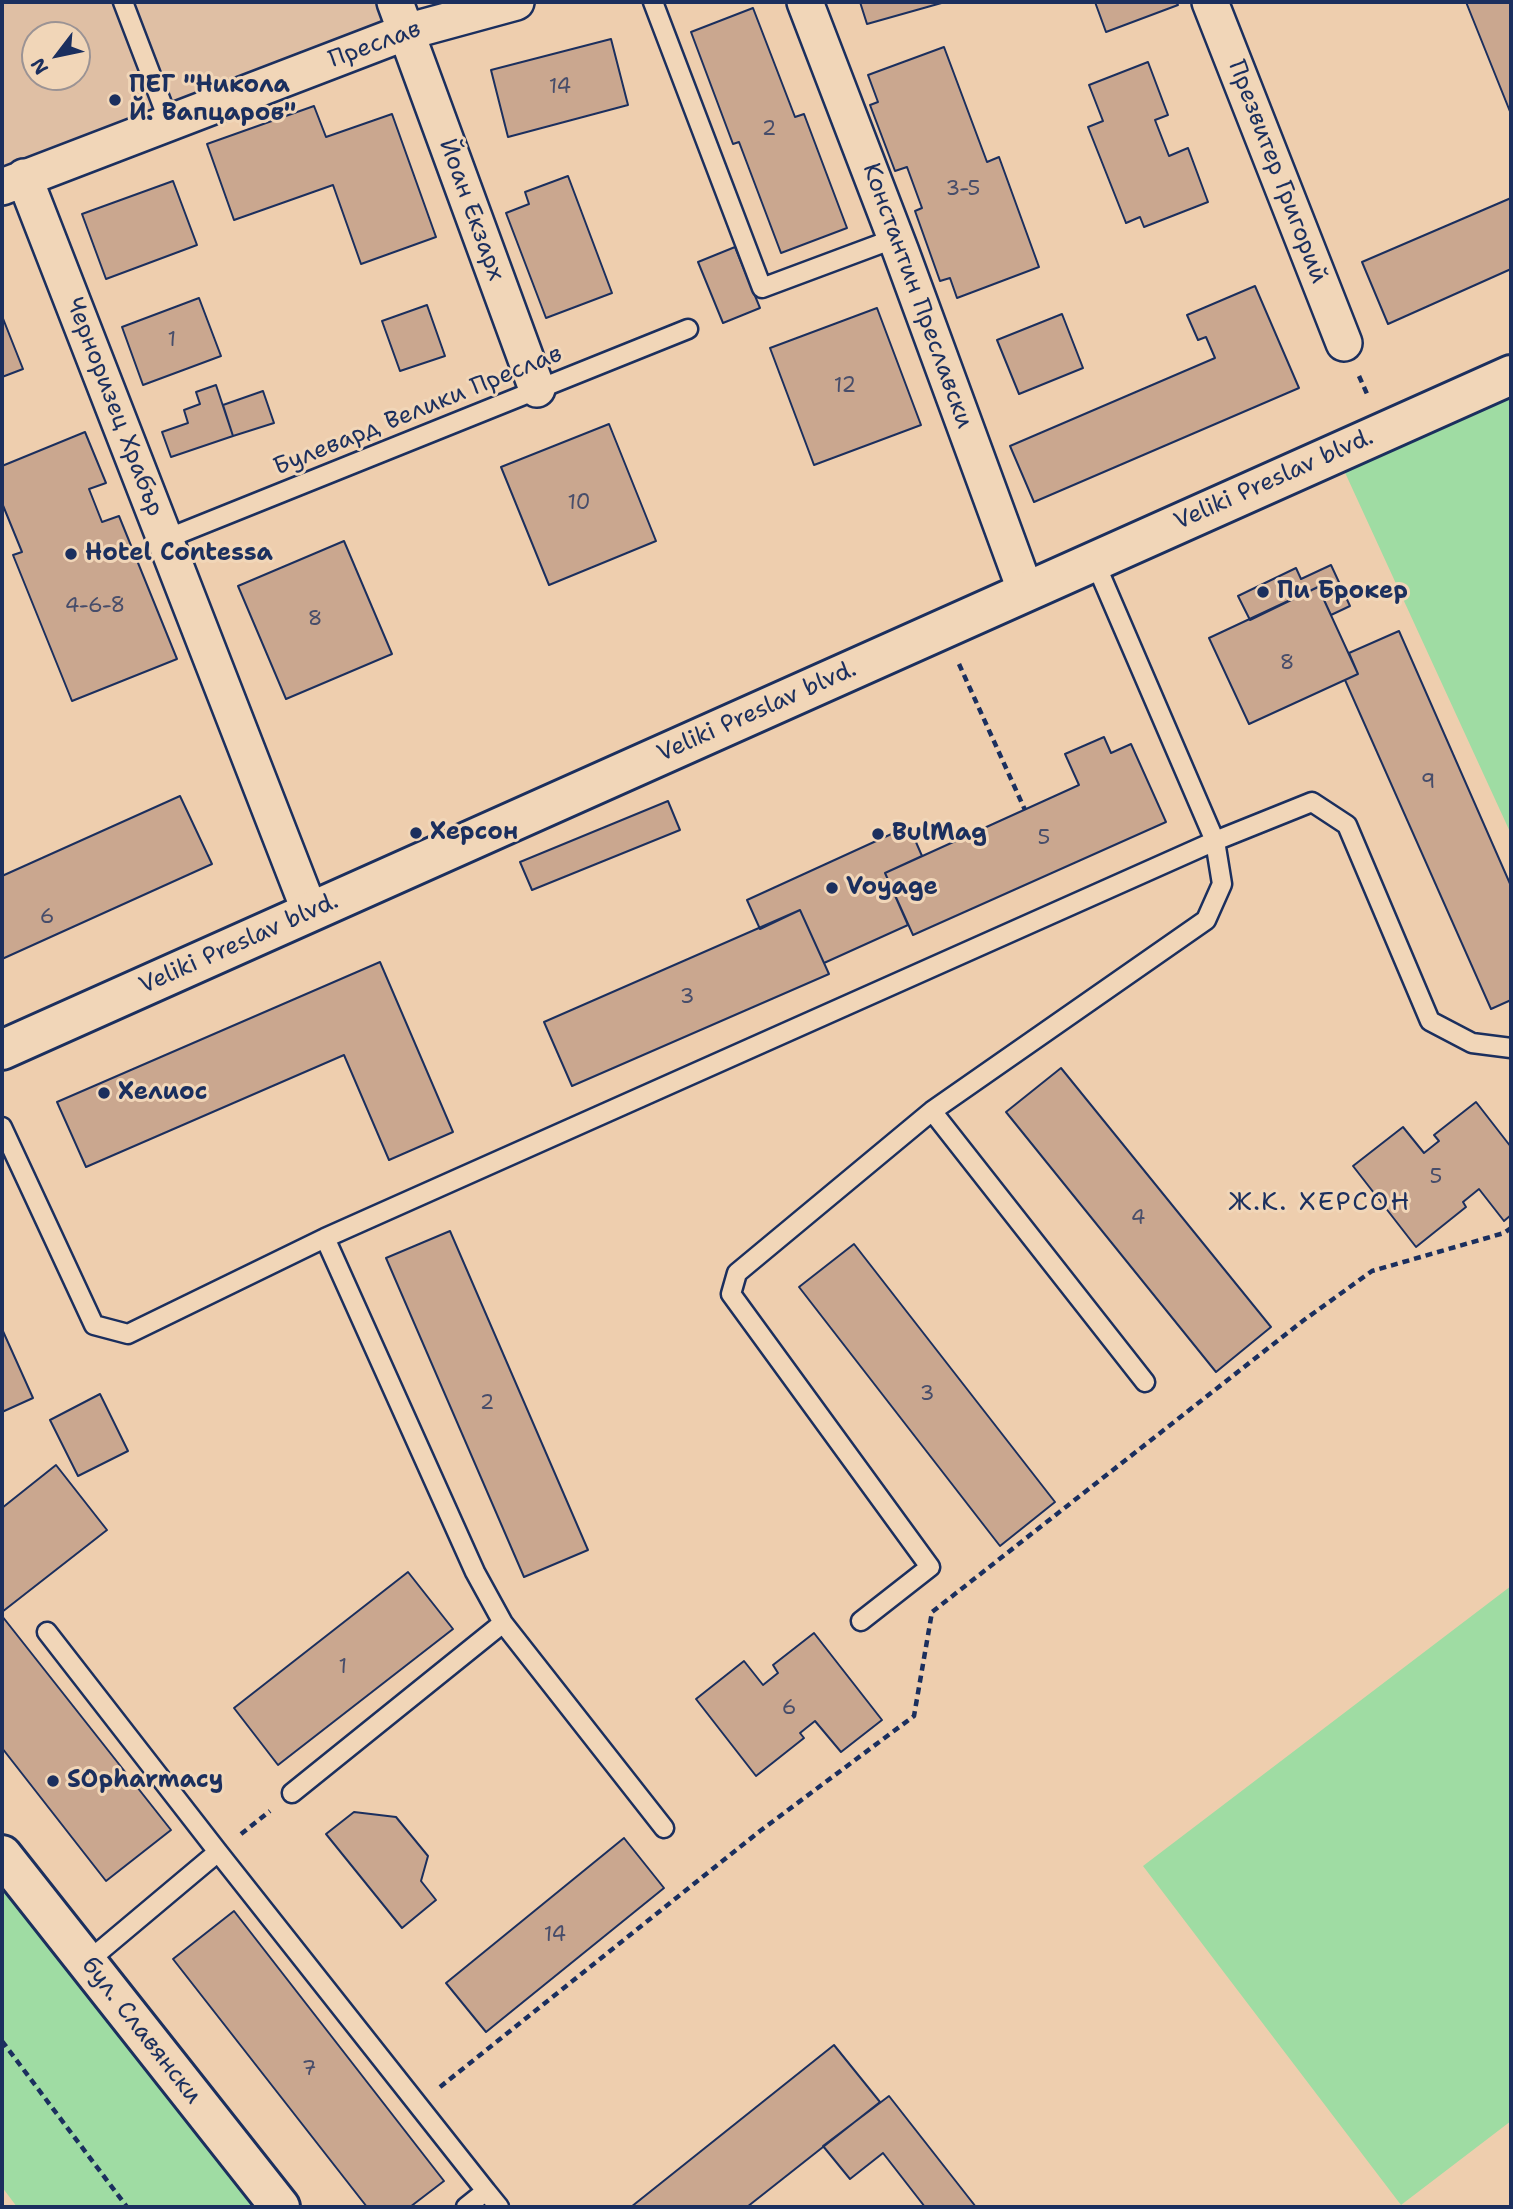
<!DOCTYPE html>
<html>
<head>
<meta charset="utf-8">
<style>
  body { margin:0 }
  #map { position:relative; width:1513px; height:2209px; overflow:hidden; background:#eeceae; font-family:"Shantell Sans",sans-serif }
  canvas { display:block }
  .frame { position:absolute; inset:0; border:4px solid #1b2f5e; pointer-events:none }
  .north { position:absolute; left:21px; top:21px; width:70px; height:70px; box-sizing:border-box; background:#f1d6b8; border:2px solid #9b9394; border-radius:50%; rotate:238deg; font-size:19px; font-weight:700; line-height:28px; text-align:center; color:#1b2f5e }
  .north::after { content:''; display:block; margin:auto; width:24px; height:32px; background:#1b2f5e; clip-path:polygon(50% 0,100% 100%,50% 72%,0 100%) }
</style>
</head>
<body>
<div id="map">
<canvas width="1513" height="2209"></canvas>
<div class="frame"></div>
<div class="north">N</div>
</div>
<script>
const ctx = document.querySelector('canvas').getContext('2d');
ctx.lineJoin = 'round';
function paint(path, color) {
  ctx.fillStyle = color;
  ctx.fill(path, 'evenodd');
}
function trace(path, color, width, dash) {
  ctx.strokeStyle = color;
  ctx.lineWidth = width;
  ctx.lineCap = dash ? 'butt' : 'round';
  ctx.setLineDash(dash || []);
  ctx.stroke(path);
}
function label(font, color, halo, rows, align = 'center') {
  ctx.font = font + ' "Shantell Sans",sans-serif';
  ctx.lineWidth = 6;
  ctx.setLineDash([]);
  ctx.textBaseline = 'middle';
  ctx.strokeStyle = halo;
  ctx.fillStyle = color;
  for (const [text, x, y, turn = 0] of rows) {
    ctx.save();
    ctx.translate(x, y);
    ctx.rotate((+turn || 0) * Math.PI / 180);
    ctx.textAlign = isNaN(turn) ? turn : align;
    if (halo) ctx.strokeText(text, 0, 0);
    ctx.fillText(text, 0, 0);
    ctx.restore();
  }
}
const built = new Path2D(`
  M2 2H395L406 32 2 187ZM35 35H77V77H35Z`);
const green = new Path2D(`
  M1511 375V834L1336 453Z
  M1511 1586V2121L1401 2205 1143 1866Z
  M2 1887 61 1956 259 2207H17L2 2187Z`);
const building = new Path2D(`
  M860 2H945L867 24Z
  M1095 2H1176L1178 5 1106 32Z
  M1466 2H1511V114Z
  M753 8 795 117 804 114 847 228 781 253 739 142 733 144 691 32Z
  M611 39 628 105 508 137 491 70Z
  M944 47 987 162 999 157 1039 267 957 298 950 278 940 281 915 211 922 208 907 167 895 171 870 105 878 102 868 75Z
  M1148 62 1168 115 1155 120 1169 156 1188 148 1208 202 1144 227 1140 217 1126 223 1088 127 1103 121 1089 85Z
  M314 106 326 137 392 114 436 237 361 264 333 185 234 220 207 144Z
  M568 176 612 293 546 318 506 213 529 204 525 192Z
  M173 181 197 245 106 279 82 214Z
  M1511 198V269L1388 324 1362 262Z
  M735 247 760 308 723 323 698 262Z
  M1255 286 1299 388 1034 502 1010 446 1215 358 1206 337 1198 340 1187 315Z
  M199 298 221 356 143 385 122 327Z
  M427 305 445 356 400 371 382 321Z
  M877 308 921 425 814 465 770 348Z
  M1062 314 1083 368 1019 394 997 340Z
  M2 316 23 369 2 377Z
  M216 385 233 436 171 457 162 432 188 423 184 410 200 404 196 392Z
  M263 391 274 423 233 436 223 405Z
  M609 424 656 541 549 585 501 467Z
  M85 432 106 483 89 489 102 522 119 516 177 659 72 701 13 555 22 552 2 503V466Z
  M344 541 392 654 286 699 238 586Z
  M1331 565 1350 606 1331 615 1318 587 1250 620 1238 596 1296 568 1301 579Z
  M1318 587 1358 674 1249 724 1209 638Z
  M1399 631 1511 886V1000L1491 1009 1345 680 1358 674 1349 653Z
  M1104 737 1111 753 1131 744 1166 822 913 935 885 873 1079 785 1065 754Z
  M180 796 212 864 2 959V876Z
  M668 801 680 830 532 890 520 862Z
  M909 826 922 856 885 873 908 925 824 963 800 910 760 929 747 900Z
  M800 910 829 974 572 1086 544 1022Z
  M380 962 453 1132 389 1160 344 1055 86 1167 57 1102Z
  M1061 1068 1271 1327 1216 1372 1006 1112Z
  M1476 1102 1511 1147V1215L1504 1221 1479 1189 1463 1202 1466 1207 1416 1247 1353 1166 1403 1127 1424 1153 1439 1141 1434 1135Z
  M450 1231 588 1550 524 1577 386 1258Z
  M854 1244 1055 1502 1000 1546 799 1287Z
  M2 1329 33 1398 2 1412Z
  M100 1394 128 1451 78 1476 50 1420Z
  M56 1465 107 1530 2 1612V1508Z
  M408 1572 453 1629 278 1765 234 1708Z
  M2 1616 171 1830 106 1881 2 1748Z
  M814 1633 882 1720 841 1752 815 1721 800 1733 804 1738 756 1776 696 1699 744 1661 763 1685 778 1673 773 1665Z
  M354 1812 396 1817 428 1856 421 1881 436 1900 402 1928 326 1834Z
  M624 1838 664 1888 486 2032 446 1983Z
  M234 1911 444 2181 410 2207H367L173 1959Z
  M834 2045 880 2102 747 2207H631Z
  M889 2096 976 2207H925L883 2153 850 2179 823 2146Z`);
const path = new Path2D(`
  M1359 376 1368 396
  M959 664 1025 810
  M241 1834 270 1811
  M2 2041 127 2207
  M440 2087 760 1831 914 1716 932 1612 1304 1320 1372 1271 1504 1233 1511 1228`);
const lane = new Path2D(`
  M123 2 169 122
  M653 2 762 288 896 238
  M166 539 688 329
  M932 1111 1145 1382
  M2 1127 94 1325 128 1334 325 1238 1215 841 1094 560
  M325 1238 475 1572 503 1623 664 1828
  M861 1621 930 1567 731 1294 737 1273 932 1111 1206 920 1222 884 1215 841 1312 802 1347 825 1430 1021 1472 1043 1511 1048
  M47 1632 218 1852 486 2191 466 2207
  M292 1793 503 1623
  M87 1962 218 1852
  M486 2191 499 2207`);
const street = new Path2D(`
  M395 2 537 389
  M805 2 901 252 1026 592
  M1210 2 1344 343
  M24 177 310 912
  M2 187 406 32 516 2`);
const secondary = new Path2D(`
  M2 1050 1511 375
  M2 1855 280 2207`);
const markers = [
  [115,100,7,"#1b2f5e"],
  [71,554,7,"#1b2f5e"],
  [1263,592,7,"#1b2f5e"],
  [416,833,7,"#1b2f5e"],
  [878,834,7,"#1b2f5e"],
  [832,888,7,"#1b2f5e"],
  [104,1093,7,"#1b2f5e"],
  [53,1781,7,"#1b2f5e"]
];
const numberNames = [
  ["14",560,88],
  ["2",769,130],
  ["3-5",963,190],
  ["1",172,341],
  ["12",845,387],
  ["10",579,504],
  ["4-6-8",95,607],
  ["8",315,620],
  ["8",1287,664],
  ["9",1428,783],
  ["5",1044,839],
  ["6",47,918],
  ["3",687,998],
  ["5",1436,1178],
  ["4",1138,1219],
  ["3",927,1395],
  ["2",487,1404],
  ["1",343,1668],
  ["6",789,1709],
  ["14",555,1936],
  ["7",309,2070]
];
const streetNames = [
  ["Преслав",375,45,-20],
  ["Презвитер Григорий",1277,172,69],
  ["Йоан Екзарх",471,210,70],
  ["Константин Преславски",917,296,70],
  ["Черноризец Храбър",114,407,69],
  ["Булевард Велики Преслав",418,411,-22],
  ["Veliki Preslav blvd.",1274,480,-24],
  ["Veliki Preslav blvd.",757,712,-24],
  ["Veliki Preslav blvd.",239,944,-24],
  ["бул. Славянски",141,2031,52]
];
const poiNames = [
  ["ПЕГ \"Никола",129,86],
  ["Й. Вапцаров\"",129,114],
  ["Hotel Contessa",85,554],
  ["Пи Брокер",1277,592],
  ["Херсон",430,833],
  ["BulMag",892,834],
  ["Voyage",846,888],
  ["Хелиос",118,1093],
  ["SOpharmacy",67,1781]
];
const neighbourhoodNames = [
  ["Ж.К. ХЕРСОН",1320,1203]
];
paint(built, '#dfbfa4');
paint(green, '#9fdca3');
paint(building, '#caa78f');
trace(building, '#1b2f5e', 2);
trace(lane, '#1b2f5e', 23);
trace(street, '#1b2f5e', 40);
trace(secondary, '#1b2f5e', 44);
trace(path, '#1b2f5e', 4.5, [7, 5]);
trace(lane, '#f1d6b8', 18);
trace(street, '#f1d6b8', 35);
trace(secondary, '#f1d6b8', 38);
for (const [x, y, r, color] of markers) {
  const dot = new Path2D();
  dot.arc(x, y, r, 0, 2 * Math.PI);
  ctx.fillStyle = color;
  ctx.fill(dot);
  trace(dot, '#f1d6b8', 2.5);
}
label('21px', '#474d6a', null, numberNames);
label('24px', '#1b2f5e', '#f1d6b8', streetNames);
label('bold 24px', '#1b2f5e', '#f1d6b8', poiNames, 'left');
ctx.letterSpacing = '2px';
label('26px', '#1b2f5e', '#f1d6b8', neighbourhoodNames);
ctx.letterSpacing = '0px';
</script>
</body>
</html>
